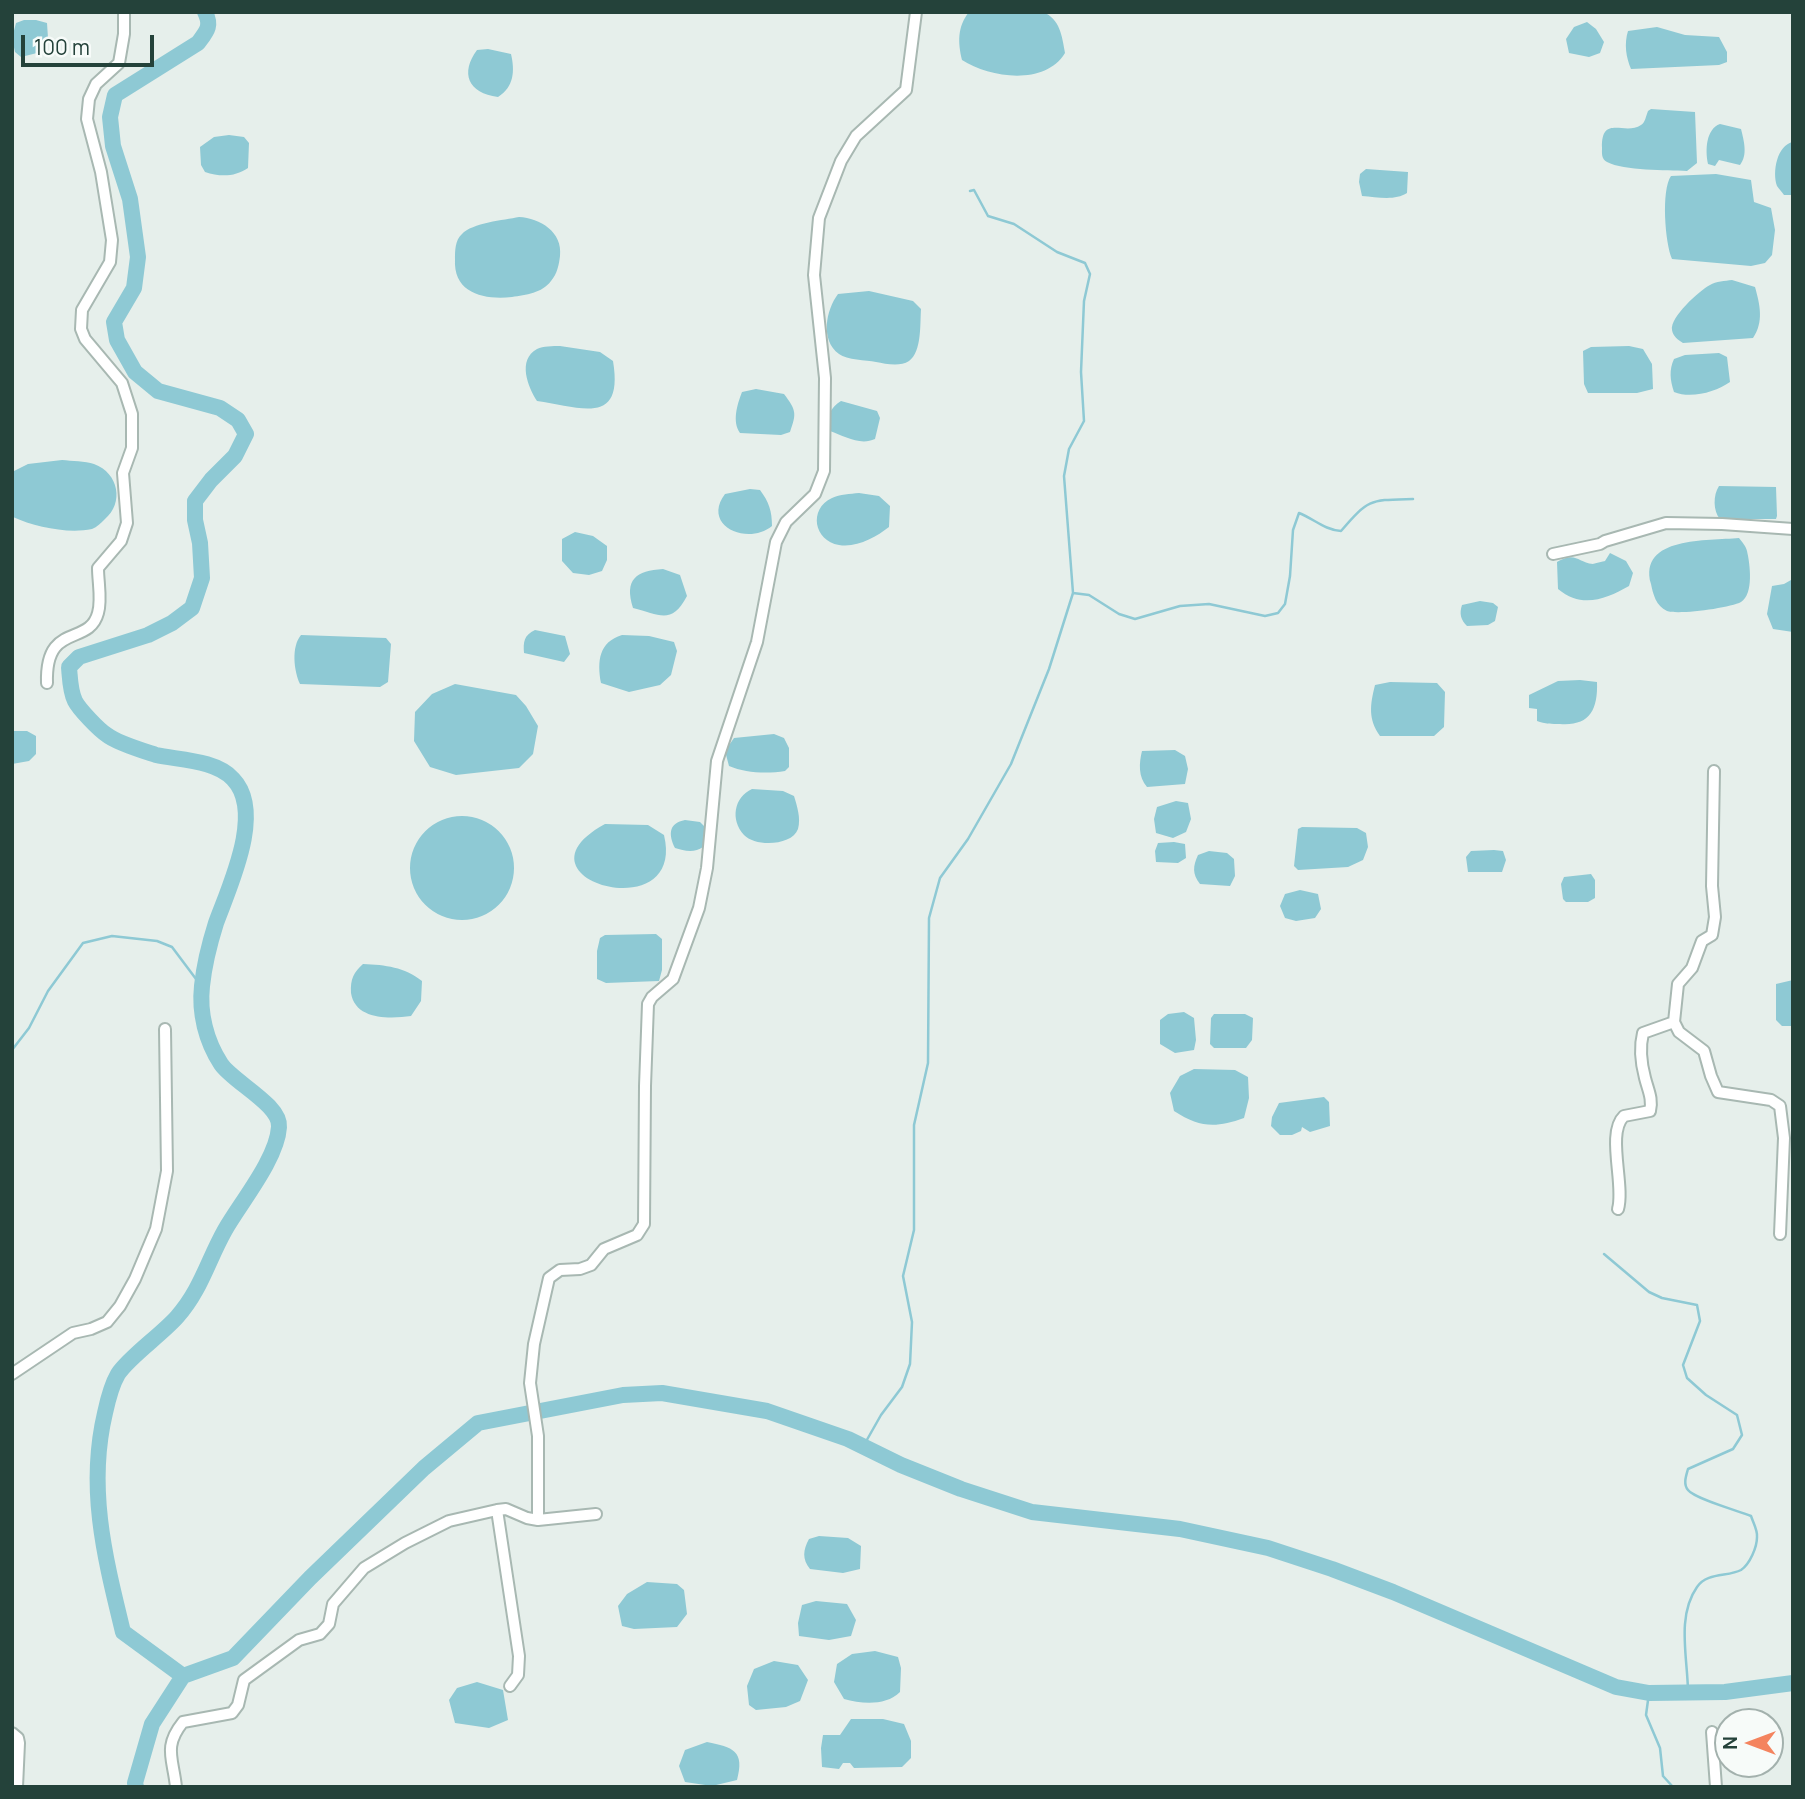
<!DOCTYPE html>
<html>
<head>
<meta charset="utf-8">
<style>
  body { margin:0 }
  #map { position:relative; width:1805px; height:1799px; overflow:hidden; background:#e6efeb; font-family:Manrope,sans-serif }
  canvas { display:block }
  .frame { position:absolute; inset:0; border:14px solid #24423a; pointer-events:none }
  .north { position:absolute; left:1714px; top:1708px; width:70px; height:70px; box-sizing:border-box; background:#f7fbf9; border:2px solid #a3b1ad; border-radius:50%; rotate:270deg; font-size:19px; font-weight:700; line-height:28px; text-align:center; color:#24423a }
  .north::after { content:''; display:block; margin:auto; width:24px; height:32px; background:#f4845f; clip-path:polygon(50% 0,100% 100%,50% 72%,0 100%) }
  .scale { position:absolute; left:21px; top:35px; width:133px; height:32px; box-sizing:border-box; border:4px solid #24423a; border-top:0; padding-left:9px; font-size:21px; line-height:24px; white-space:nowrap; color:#24423a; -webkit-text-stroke:5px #f7fbf9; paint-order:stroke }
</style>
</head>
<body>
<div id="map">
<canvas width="1805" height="1799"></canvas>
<div class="frame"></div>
<div class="north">N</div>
<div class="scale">100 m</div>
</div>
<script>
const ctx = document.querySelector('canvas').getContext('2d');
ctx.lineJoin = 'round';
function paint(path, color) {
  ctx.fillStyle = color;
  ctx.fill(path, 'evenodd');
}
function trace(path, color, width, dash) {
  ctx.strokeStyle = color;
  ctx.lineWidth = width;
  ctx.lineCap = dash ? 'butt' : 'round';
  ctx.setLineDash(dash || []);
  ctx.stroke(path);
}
const water = new Path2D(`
  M969 12H1043C1060 19 1062 36 1065 53 1045 86 990 78 962 60 958 43 957 27 969 12Z
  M24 20H36L47 23 48 38 45 51 21 57 15 52 12 38 16 23Z
  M1587 22 1596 29 1604 42 1600 53 1589 57 1569 53 1566 39 1574 27Z
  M1657 27 1685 35 1719 37 1727 52V62L1719 65 1631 69C1626 57 1624 44 1628 31Z
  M488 49 511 54C515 71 514 87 498 97 468 93 460 73 477 50Z
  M1651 109 1695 112 1697 163 1687 171C1667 170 1624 171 1607 162 1601 159 1602 153 1602 148 1601 114 1625 136 1641 125 1645 123 1646 116 1648 111Z
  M1720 124 1741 129C1744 141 1748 155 1740 165L1719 160 1715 166 1708 164C1705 150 1706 129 1720 124Z
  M229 135 244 137 249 143 248 168C235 177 220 177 205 172L201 165 200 147 214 137Z
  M1793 142V195H1784C1782 192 1779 189 1777 186 1772 172 1777 145 1793 142Z
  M1366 169 1408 172 1407 193C1395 201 1377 197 1362 196L1359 182 1360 174Z
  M1716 174 1751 180 1754 202 1771 208 1775 230 1772 255 1765 263 1751 266 1672 259C1665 243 1661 190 1671 176Z
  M519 217C540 218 563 232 560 256 559 265 557 274 551 281 542 293 526 295 512 297 485 300 453 294 455 259 455 251 455 240 462 234 472 223 504 220 519 217Z
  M1732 280 1755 287C1760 305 1764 322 1753 338L1683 343C1678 340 1673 336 1672 330 1670 317 1699 291 1710 285 1716 281 1725 281 1732 280Z
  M869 291 913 301 921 309C920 323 922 352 909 361 900 367 886 364 876 362 866 360 847 360 839 354 820 340 826 310 838 294Z
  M560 346 600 352 613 361C624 427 580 407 537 401 528 387 517 360 537 349 543 346 553 346 560 346Z
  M1629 346 1643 349 1652 364 1653 389 1637 393H1588L1584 384 1583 351 1591 347Z
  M1719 353 1727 357 1730 382C1716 392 1691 399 1674 392 1670 380 1669 370 1674 359L1685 355Z
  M756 389 784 394C796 410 797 413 790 432L781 435 740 433C732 422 737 405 742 392Z
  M841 401 877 411 880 418 875 439C860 446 844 436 830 431 824 419 831 407 841 401Z
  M62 460C72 461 85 461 94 464 119 473 124 503 105 519 101 523 97 527 92 529 68 534 35 527 13 517L14 471 28 464Z
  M1719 486 1776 487 1777 516 1776 519H1720C1713 511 1713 495 1719 486Z
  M750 489 760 490C769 502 772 511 772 526 748 546 701 526 725 494Z
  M859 493 879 496 890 506 889 527C876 537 857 548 839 545 814 541 808 509 832 498 840 494 850 494 859 493Z
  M575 532 593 536 607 546V560L602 571 589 575 573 573 562 561V539Z
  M1739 538C1742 542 1746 546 1747 551 1750 564 1754 594 1741 602 1730 608 1678 615 1667 611 1656 606 1653 594 1651 584 1638 536 1708 541 1739 538Z
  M1610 553 1626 561 1633 573 1629 586C1606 599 1582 609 1558 589L1557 562C1576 551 1577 562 1593 564 1593 564 1604 561 1605 561Z
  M663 569 680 575 687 596C672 625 660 615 633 608 624 579 636 571 663 569Z
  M1791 580H1793V632L1773 629 1767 614 1772 586 1784 584Z
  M1480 601 1493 603 1498 607 1495 621 1488 625 1467 626C1461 620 1459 614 1462 605Z
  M535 630 565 636 570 654 564 662 524 653C523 642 524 635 535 630Z
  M301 635 386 638 391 644 388 682 380 687 300 684C294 671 291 647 301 635Z
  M622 635 649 636 674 642 677 651 671 675 660 685 629 692 601 683C597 661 599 642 622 635Z
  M1580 680 1597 682C1598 711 1589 726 1560 724 1552 724 1545 724 1537 721V709L1529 708V695L1558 681Z
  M1390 682 1437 683 1445 692 1444 727 1434 736H1380C1368 719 1370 705 1375 685Z
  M455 684 516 695 526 706 538 726 533 754 519 768 456 775 430 767 414 741 415 712 432 694Z
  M12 731H27L36 736V754L29 761 12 764Z
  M774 734 784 738 789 748V767L785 771C767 774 745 773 729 766L725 751 734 738Z
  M1175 750 1185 756 1188 769 1185 784 1147 787C1138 777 1139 763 1142 751Z
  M752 789 783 791 794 796C797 806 801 818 798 829 792 846 755 847 744 835 730 820 734 797 752 789Z
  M1176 801 1188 803 1191 819 1186 832 1173 838 1156 833 1154 819 1157 807Z
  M410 868a52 52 0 1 1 104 0a52 52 0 1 1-104 0Z
  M685 820 700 822 705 827 703 847C695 853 684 851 675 848 668 834 669 823 685 820Z
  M605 824 648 825 664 835C687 930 504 879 605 824Z
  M1302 827 1357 828 1366 833 1368 847 1363 860 1348 867 1298 870 1294 866 1298 829Z
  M1174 842 1185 844 1186 858 1178 863 1156 862 1155 851 1158 843Z
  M1494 850 1503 851 1506 860 1502 872H1468L1466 857 1471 851Z
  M1209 851 1227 853 1234 859 1235 876 1230 886 1200 884C1192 874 1193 866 1198 855Z
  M1591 874 1595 880V898L1588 902H1566L1563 899 1561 884 1564 877Z
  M1300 890 1318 894 1321 909 1315 918 1296 921 1285 918 1280 906 1285 894Z
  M656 934 662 939V970L659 981 606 983 597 979V951L600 938 605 935Z
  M363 964C386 965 404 967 422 981L421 1001 411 1016C390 1019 355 1020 351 993 350 979 354 972 363 964Z
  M1793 980V1026H1782L1776 1020V984Z
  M1184 1012 1194 1018 1196 1040 1194 1050 1175 1053 1160 1044V1020L1168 1014Z
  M1214 1014H1245L1253 1018 1252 1040 1246 1048H1214L1210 1044 1211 1018Z
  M1194 1069 1235 1070 1248 1077 1249 1098 1244 1118C1216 1128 1200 1128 1174 1111L1170 1093 1180 1076Z
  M1324 1097 1329 1102 1330 1126 1310 1132 1302 1127 1301 1131 1292 1135H1280L1271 1126 1272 1117 1279 1103Z
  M819 1536 848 1538 861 1546 860 1569 843 1573 810 1569C802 1559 803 1550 809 1539Z
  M647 1582 677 1584 684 1590 687 1614 677 1627 634 1629 622 1626 618 1606 627 1594Z
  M816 1601 847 1604 856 1620 851 1636 829 1640 799 1636 798 1623 802 1605Z
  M875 1651 898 1657 901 1668 900 1692C886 1706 862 1704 844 1699L834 1682 837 1664 852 1654Z
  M774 1661 798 1665 808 1680 800 1701 786 1707 756 1710 749 1705 747 1686 754 1669Z
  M477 1682 503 1690 508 1720 489 1728 455 1723 449 1700 457 1688Z
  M851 1719H883L904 1724 911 1741V1758L902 1767 854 1768 850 1763H843L839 1769 822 1767 821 1748 823 1735H840Z
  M707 1742C733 1747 745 1751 737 1780L712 1786 685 1782 679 1766 685 1750Z`);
const stream = new Path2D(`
  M1073 593 1089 595 1119 614 1135 619 1180 606 1209 604 1265 616 1278 613 1285 604 1290 576 1293 530 1299 513C1314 519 1325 530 1341 531 1369 498 1371 500 1413 499
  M12 1050 29 1028 48 991 83 943 112 936 157 941 172 947 202 987
  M1604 1254 1649 1292 1662 1298 1697 1305 1700 1321 1683 1365 1687 1378 1706 1395 1737 1415 1742 1435 1733 1449 1688 1469C1686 1476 1683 1484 1688 1490 1695 1499 1739 1511 1751 1516 1753 1522 1758 1531 1757 1537 1757 1547 1750 1564 1741 1570 1728 1577 1707 1572 1697 1587 1676 1617 1688 1659 1688 1693
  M864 1445 881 1415 902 1387 910 1364 912 1322 903 1276 914 1230V1125L928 1063 929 918 940 878 968 839 1011 764 1049 669 1073 593 1064 476 1069 449 1084 421 1081 372 1084 301 1090 274 1085 263 1057 252 1014 224 988 216 974 190 970 191
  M1649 1693 1646 1715 1660 1748 1663 1776 1673 1787`);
const river = new Path2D(`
  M183 1676 123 1632C105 1558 87 1489 105 1413 108 1399 111 1386 118 1374 129 1357 161 1335 177 1317 201 1290 208 1260 225 1230 241 1202 277 1159 279 1127 281 1105 233 1082 221 1064 206 1041 199 1013 202 986 204 966 210 942 216 923 229 887 265 812 233 779 216 760 179 760 156 755 144 751 117 743 107 735 99 730 79 709 75 701 70 691 70 678 69 667L79 657 148 635 172 623 192 608 202 578 200 543 195 520V501L211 480 235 456 246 434 238 420 220 408 158 391 135 372 117 340 114 322 134 288 138 257 130 199 113 146 110 117 115 95 198 43C207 31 212 26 205 12
  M136 1787 135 1783 152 1724 183 1676 233 1658 310 1578 424 1468 478 1423 623 1395 662 1393 767 1411 848 1439 901 1465 961 1489 1032 1512 1180 1529 1268 1548 1332 1569 1393 1592 1616 1687 1649 1693 1725 1692 1793 1683`);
const minor = new Path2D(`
  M1553 554 1600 544 1605 541 1666 523 1722 524 1793 529
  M47 683C45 621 89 647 98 613 102 600 98 582 98 568L121 541 127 523 123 473 132 448V414L122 383 85 339 81 329 82 310 110 262 112 240 101 172 87 119 89 99 96 84 119 63 124 34V12
  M1714 771 1712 886 1715 917 1712 935 1702 941 1692 968 1678 984 1674 1022 1679 1032 1704 1051 1711 1076 1718 1092 1771 1100 1780 1106 1784 1138 1780 1234
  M1618 1209C1625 1185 1606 1133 1624 1116L1650 1111C1653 1099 1648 1090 1645 1078 1641 1063 1639 1049 1643 1033L1674 1022
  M12 1374 73 1333 91 1329 107 1322 120 1306 135 1279 156 1229 167 1171 165 1029
  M497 1510 519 1656 518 1675 510 1686
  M538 1520V1436L530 1383 534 1344 549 1278 560 1270 580 1269 591 1265 604 1249 637 1235 644 1224 645 1086 648 1004 652 997 673 979 699 908 707 868 717 761 757 642 776 542 786 522 815 494 824 471 825 378 814 275 819 218 841 161 856 136 906 90 916 12
  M1712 1732 1716 1787
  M12 1733 18 1738 19 1743 17 1787
  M176 1787C173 1758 163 1747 183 1722L232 1713 238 1705 244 1680 299 1640 320 1634 329 1624 333 1604 364 1568 405 1543 449 1521 497 1510 506 1509 527 1518 538 1520 596 1514`);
paint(water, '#8ec9d4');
trace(stream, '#8ec9d4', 2.5);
trace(river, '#8ec9d4', 16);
trace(minor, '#a8b8b2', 14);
trace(minor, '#fff', 10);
</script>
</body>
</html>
